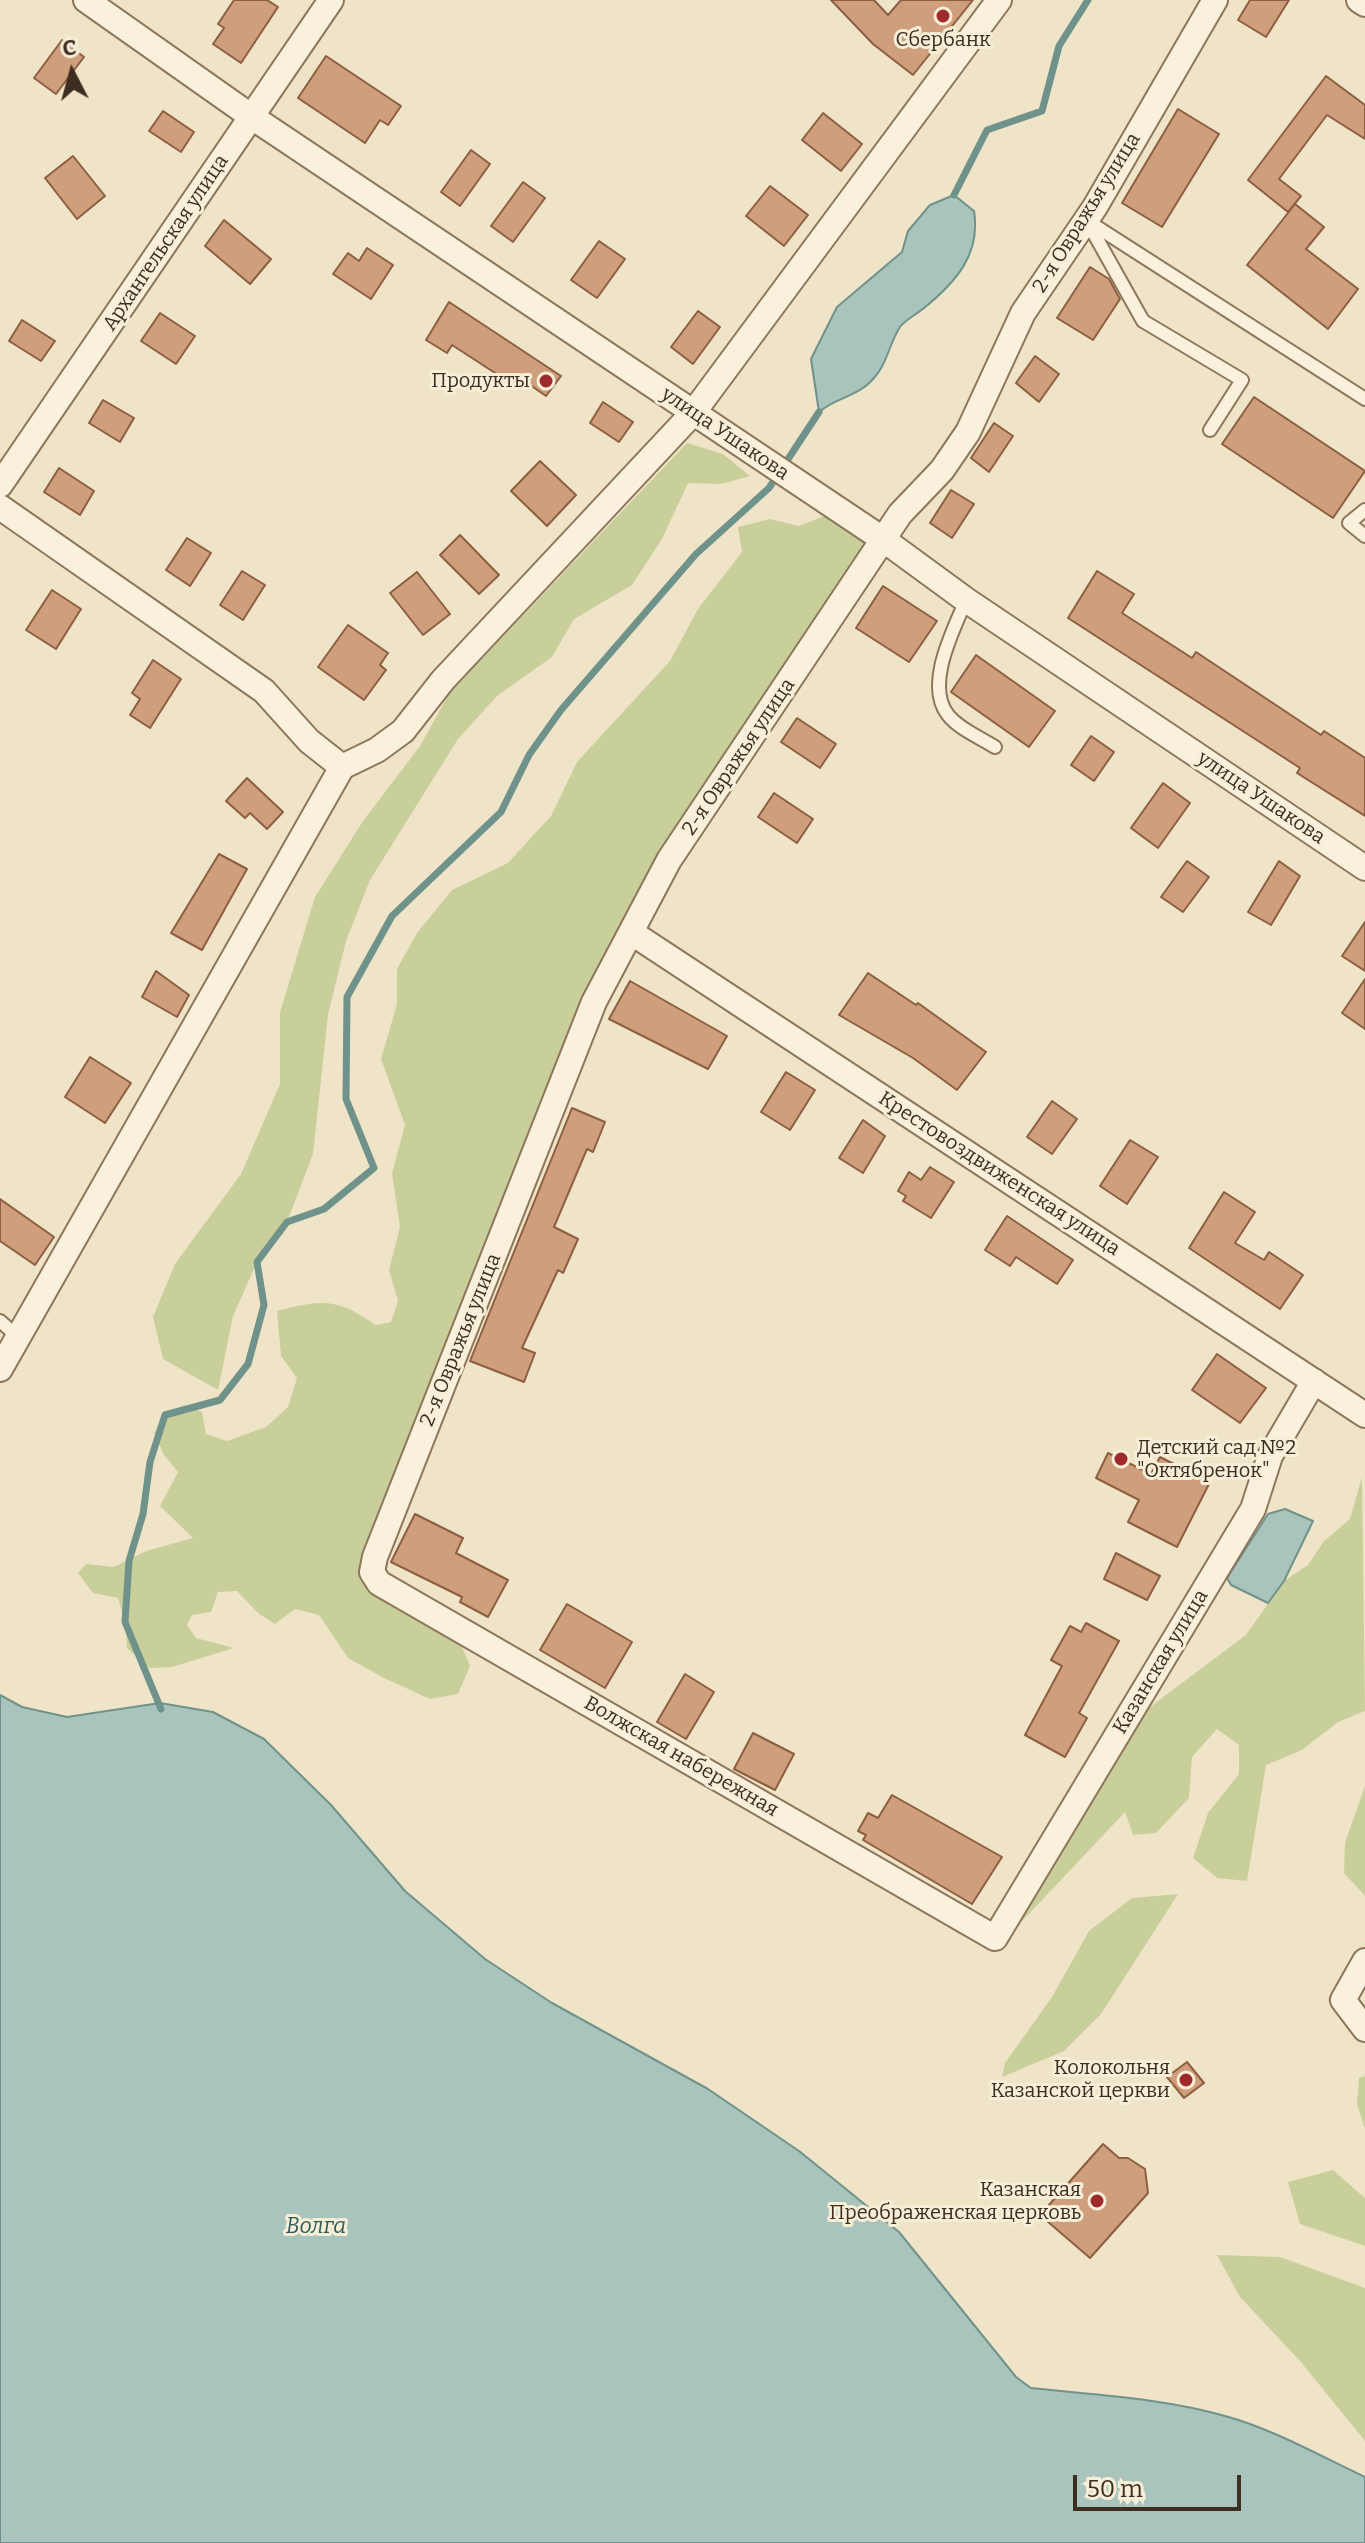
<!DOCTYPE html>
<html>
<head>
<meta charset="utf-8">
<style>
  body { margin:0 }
  #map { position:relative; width:1365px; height:2543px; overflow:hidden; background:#f0e4c8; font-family:Bitter,serif }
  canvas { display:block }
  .north { position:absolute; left:32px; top:32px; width:80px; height:80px; -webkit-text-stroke:6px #f7eed8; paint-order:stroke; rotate:354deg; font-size:22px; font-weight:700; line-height:32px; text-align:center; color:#3d2e20 }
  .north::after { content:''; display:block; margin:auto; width:28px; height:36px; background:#3d2e20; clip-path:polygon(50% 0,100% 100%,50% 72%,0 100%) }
  .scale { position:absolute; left:1073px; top:2475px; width:168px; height:36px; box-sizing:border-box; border:4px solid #3d2e20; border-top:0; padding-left:10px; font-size:24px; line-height:28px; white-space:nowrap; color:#3d2e20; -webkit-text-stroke:6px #f7eed8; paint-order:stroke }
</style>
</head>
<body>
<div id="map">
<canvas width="1365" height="2543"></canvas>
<div class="north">С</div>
<div class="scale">50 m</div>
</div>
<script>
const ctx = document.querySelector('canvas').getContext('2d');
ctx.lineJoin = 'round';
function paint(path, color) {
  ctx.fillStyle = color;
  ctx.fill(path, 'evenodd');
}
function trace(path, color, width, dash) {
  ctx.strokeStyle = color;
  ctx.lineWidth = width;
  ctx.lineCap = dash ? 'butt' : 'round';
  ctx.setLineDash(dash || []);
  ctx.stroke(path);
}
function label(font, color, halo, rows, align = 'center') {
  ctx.font = font + ' Bitter,serif';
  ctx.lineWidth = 6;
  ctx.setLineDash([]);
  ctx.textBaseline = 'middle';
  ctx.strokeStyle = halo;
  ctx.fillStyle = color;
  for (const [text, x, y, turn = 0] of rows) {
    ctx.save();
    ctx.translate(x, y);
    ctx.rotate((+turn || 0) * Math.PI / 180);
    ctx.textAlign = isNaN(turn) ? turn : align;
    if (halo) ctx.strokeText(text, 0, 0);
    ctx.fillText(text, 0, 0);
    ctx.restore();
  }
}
const green = new Path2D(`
  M687 443 723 454 750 476 721 484 688 483 662 539 632 585 574 619 552 657 497 696 458 739 370 880 346 941 328 1015 313 1154 287 1222 257 1262 233 1316 218 1390 163 1359 153 1317 175 1264 241 1174 280 1084V1012L315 897 363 821 420 746 450 692Z
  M830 514 874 543 665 856 367 1572 456 1632 470 1666 458 1694 430 1699 384 1678 348 1658 319 1615 295 1609 275 1624 258 1613 237 1591 218 1592 211 1612 192 1615 187 1625 196 1638 234 1648 172 1667 149 1668 127 1648 125 1622 118 1598 93 1593 78 1573 86 1564 114 1567 146 1551 193 1538 160 1506 178 1472 164 1455 154 1433 165 1415 184 1405 202 1412 206 1434 227 1441 266 1427 288 1407 297 1378 281 1356 277 1311C323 1299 337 1298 376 1325L391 1322 398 1301 389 1270 400 1227 392 1173 405 1125 381 1059 397 1004V969L417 933 452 890 508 863 551 816 577 762 670 661 698 609 742 552 738 527 770 519 798 526Z
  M1362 1477 1365 1711 1338 1722 1302 1750 1266 1765 1247 1881 1217 1878 1193 1858 1208 1813 1239 1774V1745L1217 1729 1192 1757 1189 1798 1156 1833 1133 1835 1125 1812 1012 1932 1138 1716 1246 1635 1284 1581 1308 1565 1324 1541 1350 1519Z
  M1365 1786V1896L1344 1873 1345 1843Z
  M1178 1894 1101 2014 1064 2051 1002 2077 1005 2063 1052 1997 1089 1931 1132 1898Z
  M1365 2076V2129L1357 2104 1359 2078Z
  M1333 2170 1365 2198V2246L1300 2224 1288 2182Z
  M1217 2255 1280 2257 1365 2288V2441L1300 2361 1240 2297Z`);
const water = new Path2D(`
  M954 195 974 211C981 254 956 282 924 308 917 314 905 320 900 327 887 347 888 367 867 385 853 397 834 399 819 412L811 359 837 307 902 252 908 231 930 205Z
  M1285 1509 1313 1521 1284 1581 1268 1603 1231 1585 1227 1578 1268 1514Z
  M0 1695 22 1707 67 1717 160 1703 213 1712 264 1739 331 1805 405 1891 485 1959 552 2003 708 2089 799 2151 899 2232 1016 2377 1031 2388C1095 2395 1163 2398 1225 2416 1273 2429 1320 2456 1365 2477V2543H0Z`);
const stream = new Path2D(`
  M954 195 987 130 1042 111 1059 46 1088 0
  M161 1709 125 1622 129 1561 143 1514 150 1462 165 1415 220 1400 248 1364 264 1305 257 1262 287 1222 324 1209 374 1168 346 1099 347 997 392 916 501 812 529 755 561 710 696 554 769 488 819 412`);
const building = new Path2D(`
  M234 0H267L278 7 241 63 213 44 224 28 218 24Z
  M831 0H874L888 15 901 0H973L913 75 873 44Z
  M1250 0H1289L1266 37 1238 20Z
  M62 40 84 57 56 94 34 78Z
  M326 56 401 106 388 125 380 120 365 143 298 98Z
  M1326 76 1365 105V139L1327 115 1279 179 1301 196 1288 212 1248 180Z
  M1178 109 1219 134 1162 227 1122 203Z
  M163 111 194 132 181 152 149 131Z
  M823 113 862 144 841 171 802 140Z
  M471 150 490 164 460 206 441 192Z
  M73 156 105 196 77 219 45 178Z
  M523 182 545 198 513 242 491 226Z
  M770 186 808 215 784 246 746 216Z
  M1295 204 1324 227 1306 249 1358 289 1328 329 1247 265Z
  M224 220 271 259 250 284 205 246Z
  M599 241 625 259 597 298 571 280Z
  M367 248 393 265 371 299 333 274 348 253 359 261Z
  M1090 267 1109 279 1120 299 1093 340 1057 318Z
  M449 302 561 376 546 396 517 376 512 384 452 345 447 353 426 340Z
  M698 311 720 327 693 364 671 347Z
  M160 313 195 336 176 364 141 341Z
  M22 320 55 341 41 361 9 341Z
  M1035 356 1059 374 1039 402 1016 383Z
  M1254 397 1365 471 1333 518 1222 444Z
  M103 400 134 418 120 442 89 423Z
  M603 402 633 422 619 442 590 423Z
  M994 423 1013 436 989 472 971 458Z
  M540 461 576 495 547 526 511 491Z
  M59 468 94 491 80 515 44 492Z
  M951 490 974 504 952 538 930 523Z
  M460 535 499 575 479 594 440 555Z
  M187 538 211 553 190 586 166 570Z
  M242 571 265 585 243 620 220 605Z
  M1097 571 1134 594 1122 613 1192 658 1196 652 1321 735 1324 731 1365 758V816L1297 773 1300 768 1068 618Z
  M417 572 450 614 423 635 390 593Z
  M883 586 937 621 909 662 856 628Z
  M52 590 81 609 56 649 26 630Z
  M348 625 388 653 380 665 386 670 364 700 318 667Z
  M976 655 1055 711 1029 747 951 692Z
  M153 660 181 679 150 728 130 715 140 699 132 693Z
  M797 718 836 744 820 768 781 742Z
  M1091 736 1114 752 1094 781 1071 765Z
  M247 778 283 812 267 829 250 813 245 818 226 801Z
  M1163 783 1190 803 1158 848 1131 828Z
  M774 793 813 819 797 843 758 817Z
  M219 854 247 869 202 950 171 933Z
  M1187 861 1209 877 1183 912 1161 897Z
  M1279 861 1300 876 1271 925 1248 912Z
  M1365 922V971L1342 956Z
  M156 971 189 995 177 1017 142 997Z
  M868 973 916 1005 918 1003 986 1052 957 1090 913 1058 839 1015Z
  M1365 979V1029L1342 1013Z
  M630 981 727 1036 708 1069 609 1019Z
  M90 1057 131 1083 105 1123 65 1097Z
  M786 1072 815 1090 790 1130 761 1112Z
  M1052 1101 1077 1119 1052 1154 1027 1137Z
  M572 1108 605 1122 593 1152 587 1149 554 1227 578 1239 563 1273 558 1270 522 1348 535 1353 524 1382 470 1361Z
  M863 1120 885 1136 863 1173 839 1158Z
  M1130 1140 1158 1157 1127 1204 1100 1186Z
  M930 1167 954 1182 931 1218 903 1201 906 1196 898 1191 909 1172 921 1180Z
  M1224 1192 1255 1212 1235 1243 1264 1260 1269 1252 1303 1275 1280 1309 1189 1248Z
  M0 1199 54 1237 35 1265 0 1241Z
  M1007 1216 1073 1260 1057 1284 1016 1257 1010 1266 985 1250Z
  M1217 1354 1266 1388 1240 1423 1192 1390Z
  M1108 1453 1151 1474 1160 1457 1210 1482 1177 1547 1128 1522 1139 1500 1096 1478Z
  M415 1514 463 1538 456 1553 508 1580 488 1617 460 1602 462 1597 391 1562Z
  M1116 1553 1160 1576 1147 1600 1104 1579Z
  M567 1604 632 1642 605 1688 540 1650Z
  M1086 1623 1119 1641 1079 1713 1087 1718 1065 1757 1025 1735 1062 1666 1051 1660 1070 1626 1081 1632Z
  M685 1674 714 1692 686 1739 657 1722Z
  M753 1733 794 1754 775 1790 734 1769Z
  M892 1795 1002 1857 972 1904 863 1840 866 1835 858 1831 868 1813 878 1818Z
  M1187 2062 1204 2083 1184 2098 1167 2077Z
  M1103 2144 1119 2158H1128L1145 2169 1148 2193 1090 2258 1040 2215Z`);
const service = new Path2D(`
  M1086 220 1365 399
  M1088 223 1143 321 1242 380 1210 430
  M1365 510 1349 523 1365 536
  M966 600C954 629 924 685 948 715 959 729 981 738 995 747
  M0 1321 18 1337`);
const minor = new Path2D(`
  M86 0 252 117 884 540 966 600 1365 868
  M1215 0 1095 207 1023 313 968 432 942 470 900 514 669 860 594 1002 375 1557 372 1572 379 1583 995 1938 1253 1509 1270 1456 1314 1381
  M1359 0 1365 4
  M0 485 331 0
  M0 507 264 691 309 741 342 767
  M632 933 1365 1415
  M0 1369 342 767 377 750 403 731 443 680 693 413 999 0
  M1365 1961 1343 2000 1365 2029`);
const markers = [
  [943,16,8,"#9e2a2b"],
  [546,381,8,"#9e2a2b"],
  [1121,1459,8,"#9e2a2b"],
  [1186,2080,8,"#9e2a2b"],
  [1097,2201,8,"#9e2a2b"]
];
const poiNames = [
  ["Сбербанк",943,40,"center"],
  ["Продукты",530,381],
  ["Детский сад №2",1137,1448,"left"],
  ["\"Октябренок\"",1137,1471,"left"],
  ["Колокольня",1170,2068],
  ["Казанской церкви",1170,2091],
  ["Казанская",1081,2190],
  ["Преображенская церковь",1081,2213]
];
const streetNames = [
  ["2-я Овражья улица",1087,213,-58],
  ["Архангельская улица",166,243,-56],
  ["улица Ушакова",725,434,34],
  ["2-я Овражья улица",739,757,-56],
  ["улица Ушакова",1261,798,34],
  ["Крестовоздвиженская улица",999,1174,33],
  ["2-я Овражья улица",461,1340,-68],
  ["Казанская улица",1161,1662,-59],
  ["Волжская набережная",681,1757,30]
];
const waterNames = [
  ["Волга",316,2227]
];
paint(green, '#c9cf9b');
paint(water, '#a9c4bc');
trace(water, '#6f938a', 2);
trace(stream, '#6f938a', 7);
paint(building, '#cf9f7d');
trace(building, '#8d5f41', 2);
trace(service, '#8d765c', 16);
trace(minor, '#8d765c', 28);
trace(service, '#faf1dc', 12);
trace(minor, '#faf1dc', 24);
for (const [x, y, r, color] of markers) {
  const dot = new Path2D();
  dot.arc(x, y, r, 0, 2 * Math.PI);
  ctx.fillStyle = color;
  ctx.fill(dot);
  trace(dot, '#f7eed8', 3);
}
label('20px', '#3d2e20', '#f7eed8', poiNames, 'right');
label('20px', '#3d2e20', '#f7eed8', streetNames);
label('italic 22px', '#2f5d5a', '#f7eed8', waterNames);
</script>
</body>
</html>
